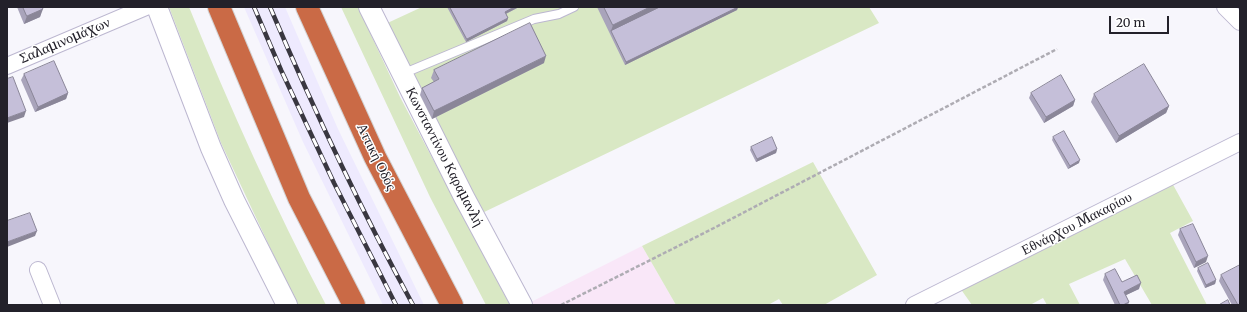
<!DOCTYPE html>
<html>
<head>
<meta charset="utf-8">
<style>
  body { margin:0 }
  #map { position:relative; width:1247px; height:312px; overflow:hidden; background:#f7f6fc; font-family:Merriweather,serif }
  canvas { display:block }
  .frame { position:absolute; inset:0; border:8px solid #23212a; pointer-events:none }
  .scale { position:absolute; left:1109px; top:16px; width:60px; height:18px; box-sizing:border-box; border:2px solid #23212a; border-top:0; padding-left:5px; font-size:12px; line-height:14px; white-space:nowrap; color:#23212a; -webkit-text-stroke:3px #fff; paint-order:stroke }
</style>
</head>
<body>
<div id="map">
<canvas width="1247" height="312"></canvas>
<div class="frame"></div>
<div class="scale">20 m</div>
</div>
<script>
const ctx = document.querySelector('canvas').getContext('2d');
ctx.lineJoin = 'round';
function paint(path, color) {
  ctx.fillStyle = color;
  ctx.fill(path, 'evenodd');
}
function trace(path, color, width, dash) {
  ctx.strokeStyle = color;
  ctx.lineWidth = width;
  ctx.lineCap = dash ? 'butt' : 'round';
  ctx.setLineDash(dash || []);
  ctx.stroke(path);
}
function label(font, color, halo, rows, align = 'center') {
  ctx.font = font + ' Merriweather,serif';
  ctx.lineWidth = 3;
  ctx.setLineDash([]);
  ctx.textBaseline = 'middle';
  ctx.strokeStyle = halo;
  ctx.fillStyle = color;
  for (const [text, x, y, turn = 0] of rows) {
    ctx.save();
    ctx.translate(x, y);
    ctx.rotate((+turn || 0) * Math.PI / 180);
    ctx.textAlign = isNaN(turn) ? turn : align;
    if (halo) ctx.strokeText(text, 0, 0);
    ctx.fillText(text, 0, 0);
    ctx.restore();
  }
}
const built = new Path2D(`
  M244 7H285L338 129 424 305H383L303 142Z`);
const industrial = new Path2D(`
  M642 246 676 305H530L529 303Z`);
const green = new Path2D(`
  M169 7H189C230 108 275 208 326 305H297L221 143Z
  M341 7H358L400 97 510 305H486L430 197Z
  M422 7H869L879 23 480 214 381 26Z
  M813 162 877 275 824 305H783L779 299 768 305H676L642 246Z
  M1171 181 1193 221 1170 233 1207 305H1152L1125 259 1069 284 1080 305H1047L1043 298 1030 305H972L960 288Z`);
const path = new Path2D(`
  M561 305 714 228 1057 49`);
const service = new Path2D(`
  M402 74 534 19 559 14 574 7`);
const minor = new Path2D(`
  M1225 7 1240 22
  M7 66 146 7
  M38 270 52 305
  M914 305 1240 142`);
const tertiary = new Path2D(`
  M157 7 211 148 234 200 287 305
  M369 7 464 197 522 305`);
const motorway = new Path2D(`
  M219 7 299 198 354 305
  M307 7 375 157 452 305`);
const rail = new Path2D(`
  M254 7 281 70 334 183 396 305
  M270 7C313 108 360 208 413 305`);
const wall = new Path2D(`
  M17 7H42L40 17 24 24Z
  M447 7H519L506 14 508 18 507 21 466 42Z
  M597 7H738L737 10 625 65Z
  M544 63 432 119 420 95 422 88 434 82 431 78 434 70Z
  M24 74 68 93 66 99 35 112 21 80Z
  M1031 93 1075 100 1073 106 1044 123 1029 98Z
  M1094 94 1169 106 1166 113 1116 143 1091 102Z
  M1053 137 1079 163 1068 169 1052 140Z
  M751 147 777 149 776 153 756 162 750 150Z
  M1180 229 1206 262 1194 268 1178 235Z
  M1198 268 1216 280 1215 284 1205 288 1197 271Z
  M1105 274 1122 282 1139 289 1126 295 1129 302 1128 305H1115L1103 280Z
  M1221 275 1240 305H1232L1219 281Z`);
const shadedWall = new Path2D(`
  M514 7H519L503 15 505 12Z
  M650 7H664L611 31 613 25Z
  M738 7 737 10 625 65 626 62Z
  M43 9 40 17 24 24 27 16Z
  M508 18 507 21 466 42 467 39Z
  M546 56 544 63 432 119 434 111Z
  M68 93 66 99 35 112 38 107Z
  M1075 100 1073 106 1044 123 1046 117Z
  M1169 106 1166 113 1116 143 1119 136Z
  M26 111 24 117 7 123V118Z
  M777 149 776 153 756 162 757 159Z
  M1080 160 1079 163 1068 169 1070 166Z
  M37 231 35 236 7 247V242Z
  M1208 256 1206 262 1194 268 1196 262Z
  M1216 280 1215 284 1205 288 1206 285Z
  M1141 283 1139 289 1122 297 1124 292Z`);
const building = new Path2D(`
  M23 7H42L43 9 27 16Z
  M450 7H514L505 12 508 18 467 39Z
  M604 7H650L613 25Z
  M660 7H738L626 62 611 31Z
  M530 23 546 56 434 111 422 88 439 79 434 70Z
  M54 61 68 93 38 107 24 74Z
  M1144 64 1169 106 1119 136 1094 94Z
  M1061 75 1075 100 1046 117 1031 93Z
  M13 77 26 111 7 118V79Z
  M1064 131 1080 160 1070 166 1053 137Z
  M772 137 777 149 757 159 751 147Z
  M30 213 37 231 7 242V221Z
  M1193 224 1208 256 1196 262 1180 229Z
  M1208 263 1216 280 1206 285 1198 268Z
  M1240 265V305H1238L1221 275Z
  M1115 269 1122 282 1137 275 1141 283 1124 292 1129 302 1123 305H1120L1105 274Z
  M1228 300 1230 305H1219Z`);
const streetNames = [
  ["Σαλαμινομάχων",65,41,-23],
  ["Αττική Οδός",376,157,64],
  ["Κωνσταντίνου Καραμανλή",444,157,63],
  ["Εθνάρχου Μακαρίου",1077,224,-27]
];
paint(built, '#eeeafe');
paint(industrial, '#f9e7f8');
paint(green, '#d9e8c4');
trace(service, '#bcb7d0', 10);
trace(minor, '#bcb7d0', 18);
trace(tertiary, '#bcb7d0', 22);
trace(motorway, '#d3d3d4', 24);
trace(path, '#aeacb3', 2.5, [4, 2]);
trace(service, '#fff', 8);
trace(minor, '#fff', 16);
trace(tertiary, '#fff', 20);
trace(motorway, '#ca6a46', 22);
trace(rail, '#393740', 4.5);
trace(rail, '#fff', 3, [9]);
paint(wall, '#a9a4bb');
paint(shadedWall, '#8a8698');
paint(building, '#c5bfd9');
trace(building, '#8a8698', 1);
label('14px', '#23212a', '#fff', streetNames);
</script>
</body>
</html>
